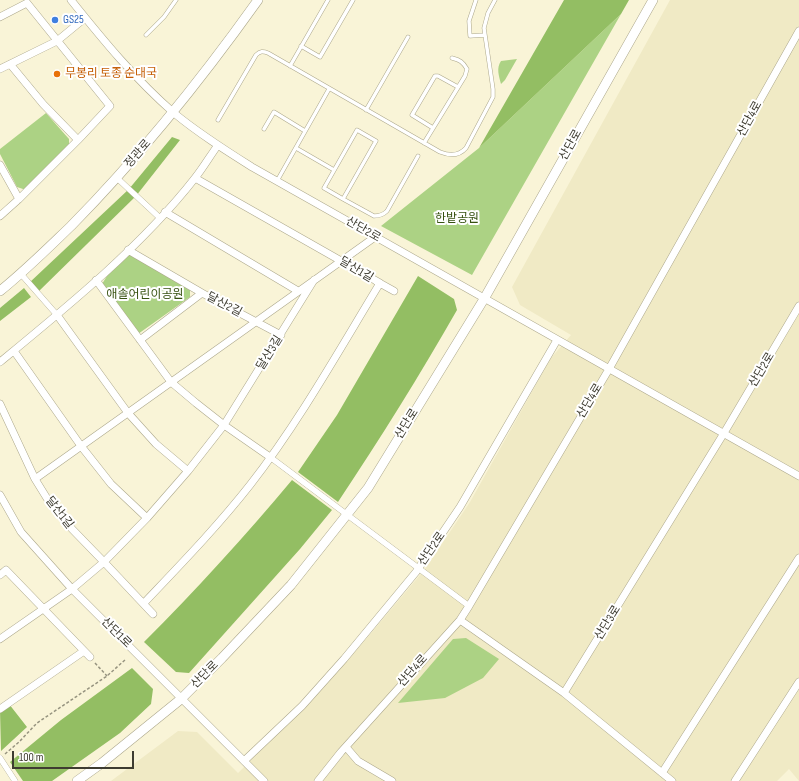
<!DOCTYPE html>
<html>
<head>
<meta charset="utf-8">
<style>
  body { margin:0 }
  #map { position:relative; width:799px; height:781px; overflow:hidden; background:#f9f4d7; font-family:"Sofia Sans Condensed",sans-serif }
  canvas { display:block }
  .scale { position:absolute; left:12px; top:751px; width:122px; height:18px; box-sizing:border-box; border:2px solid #3e3c31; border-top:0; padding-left:5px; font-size:12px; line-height:14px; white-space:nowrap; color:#3e3c31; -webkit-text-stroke:3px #fff; paint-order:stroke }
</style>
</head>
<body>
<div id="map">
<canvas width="799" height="781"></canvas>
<div class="scale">100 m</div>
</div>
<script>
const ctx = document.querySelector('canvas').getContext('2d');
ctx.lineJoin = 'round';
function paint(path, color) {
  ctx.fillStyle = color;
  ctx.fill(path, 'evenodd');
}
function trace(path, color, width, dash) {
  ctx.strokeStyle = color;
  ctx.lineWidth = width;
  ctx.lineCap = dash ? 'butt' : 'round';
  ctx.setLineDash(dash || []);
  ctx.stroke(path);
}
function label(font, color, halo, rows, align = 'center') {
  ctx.font = font + ' "Sofia Sans Condensed","Noto Sans KR",sans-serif';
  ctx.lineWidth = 4;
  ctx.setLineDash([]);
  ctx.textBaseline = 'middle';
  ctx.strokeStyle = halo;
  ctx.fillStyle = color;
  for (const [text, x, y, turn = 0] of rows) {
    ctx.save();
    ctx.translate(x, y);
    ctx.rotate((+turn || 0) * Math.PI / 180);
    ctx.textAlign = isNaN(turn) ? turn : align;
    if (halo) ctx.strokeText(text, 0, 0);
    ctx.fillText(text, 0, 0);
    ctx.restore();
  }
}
const built = new Path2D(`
  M670 0H799V781L789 769 777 781H111L178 731 197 732 238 773 310 702 367 638 425 569 470 502 551 358 571 335 520 305 512 287Z`);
const green = new Path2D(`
  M621 14 472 275 381 226 479 148Z
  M517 59 505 80 501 84C499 76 496 68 501 61Z
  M46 113 69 139V146L26 190 17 187 0 154V149Z
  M128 254 190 289V297L138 334 102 284 110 271Z
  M466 638 499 659 483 678 445 698 398 703 453 639Z`);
const forest = new Path2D(`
  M564 0H629L621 14 479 148Z
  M172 137 180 140 136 196 37 293 29 283 129 189Z
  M418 276 454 299 457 310C420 375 380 439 338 502L298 472 337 415Z
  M24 288 31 297 0 321V308Z
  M292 480 332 510 300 549 189 673 176 672 144 642C196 590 245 536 292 480Z
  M132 668 153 689 151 704 120 733 52 781H23L10 762 61 720Z
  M9 704 27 727 1 751 0 710Z`);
const path = new Path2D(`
  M95 663 107 676
  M5 754 19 742 37 723 107 676 126 659`);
const service = new Path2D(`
  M476 0 469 21 470 36 484 35
  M146 35 164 17 176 0
  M301 46 320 57 353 0
  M290 66 328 0
  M366 110 408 37
  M218 120 256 55C260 51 263 51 268 53L440 152C450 156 459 156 466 148L493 97V89L484 28 488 13 495 0
  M433 128 412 115 435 76H438L458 87
  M264 129 274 112 305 131
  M357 130 376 141 343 199 324 188Z
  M424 143 465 76 467 69C463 62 460 60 452 58
  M296 148 334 170
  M277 181 329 89
  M343 199 374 216C380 216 383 215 387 211L418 156`);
const pedestrian = new Path2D(`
  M117 178 160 218
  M21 274 57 315
  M270 457 469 606
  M0 758 15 781`);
const minor = new Path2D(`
  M71 0C103 40 135 79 174 113 198 133 225 150 252 167L799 476
  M0 17 27 3 110 106 78 140
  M10 64 43 104 78 140 19 199
  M0 69 57 41 85 18
  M0 165 19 199 0 216
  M165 212 298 291
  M128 250 202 293 281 335
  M96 280 171 382 196 403 224 425 270 457
  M376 281 394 291
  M57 315 128 413 156 444 188 471
  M140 340 202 293
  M14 351 81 446 111 484 147 518
  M0 362C67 307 142 246 195 178 203 168 210 156 218 145
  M0 404 35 479 48 500 72 529 104 562 153 614
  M35 479 375 237
  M0 495 21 532 72 589 264 781
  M0 575 6 570 90 657
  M144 603C180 565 217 527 250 485 299 422 338 352 380 283L195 178
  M460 620 564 693 672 781
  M0 639 72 589 104 562 147 518 188 471 224 425 314 280
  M564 693 724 433 799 306
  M0 709 84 651
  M346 747 358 761 392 781
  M244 761 302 706 344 659 416 572 460 507 557 340
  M662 773 799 558
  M318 781 341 752 460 620 469 606 609 369 799 31
  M735 781 799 682`);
const tertiary = new Path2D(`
  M0 291C25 271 48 248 71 226 140 156 201 80 258 0
  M77 781 102 763 181 699 222 658 291 585 368 488 484 299 653 0`);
const markers = [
  [55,20,4,"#3f7fe0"],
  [57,74,4,"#e8710a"]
];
const shopNames = [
  ["GS25",63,20]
];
const foodNames = [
  ["무봉리 토종 순대국",65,74]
];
const streetNames = [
  ["산단4로",750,119,-61],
  ["산단로",571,145,-61],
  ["정관로",138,154,-49],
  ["산단2로",363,230,30],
  ["달산1길",356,270,31],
  ["달산2길",224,305,28],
  ["달산3길",270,353,-58],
  ["산단2로",762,370,-59],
  ["산단4로",590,401,-59],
  ["산단로",407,424,-58],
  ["달산1길",59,513,52],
  ["산단2로",432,549,-55],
  ["산단3로",608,623,-58],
  ["산단1로",116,633,45],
  ["산단4로",413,671,-48],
  ["산단로",205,675,-45]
];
const parkNames = [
  ["한밭공원",457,219],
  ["애솔어린이공원",145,295]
];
paint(built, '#f0eac5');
paint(green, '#acd284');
paint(forest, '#93be63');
trace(service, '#aca78b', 4.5);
trace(pedestrian, '#aca78b', 6);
trace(minor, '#aca78b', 8);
trace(tertiary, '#aca78b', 10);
trace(path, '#96937f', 1.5, [3, 2]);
trace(service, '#fff', 3.5);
trace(pedestrian, '#fff', 5.5);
trace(minor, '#fff', 7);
trace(tertiary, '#fff', 9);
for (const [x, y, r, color] of markers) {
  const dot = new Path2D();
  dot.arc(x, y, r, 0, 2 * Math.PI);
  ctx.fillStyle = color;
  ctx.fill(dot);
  trace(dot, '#fff', 1.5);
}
label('12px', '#366cbe', '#fff', shopNames, 'left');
label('12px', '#c56008', '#fff', foodNames, 'left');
label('12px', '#3e3c31', '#fff', streetNames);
label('12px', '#375211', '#fff', parkNames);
</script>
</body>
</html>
